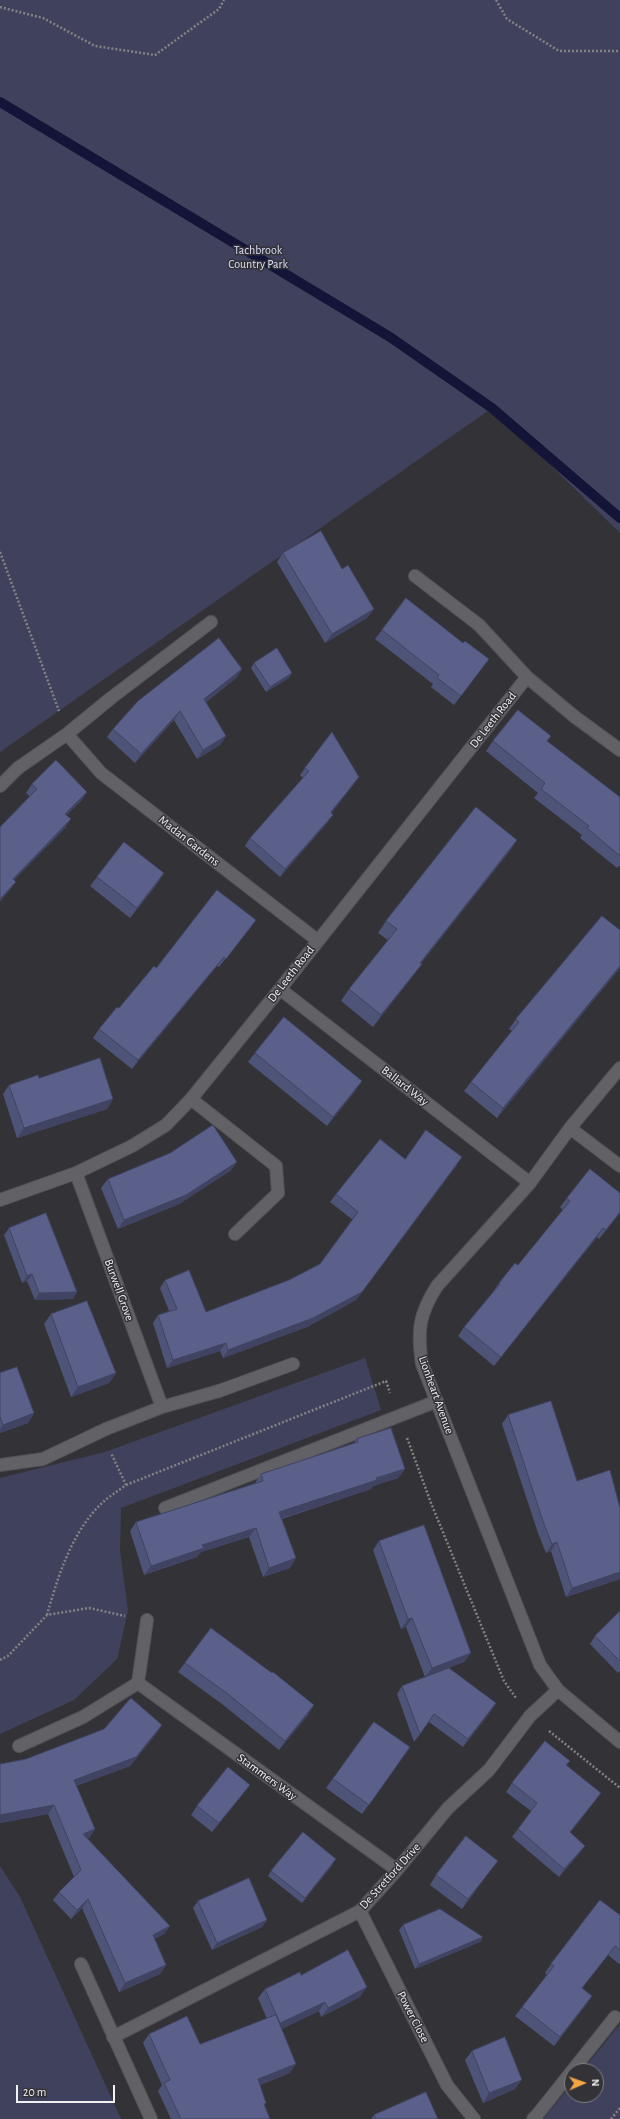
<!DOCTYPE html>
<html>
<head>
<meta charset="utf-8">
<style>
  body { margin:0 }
  #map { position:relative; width:620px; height:2119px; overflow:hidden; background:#333337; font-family:"Alegreya Sans",sans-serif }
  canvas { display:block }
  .north { position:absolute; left:564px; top:2063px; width:40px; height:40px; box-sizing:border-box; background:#333337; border:1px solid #7f7f83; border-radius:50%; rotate:88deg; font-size:11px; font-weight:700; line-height:16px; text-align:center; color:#f1f1f4 }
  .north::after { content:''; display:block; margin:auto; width:14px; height:18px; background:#f2a541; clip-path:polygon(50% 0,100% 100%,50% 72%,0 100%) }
  .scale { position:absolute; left:16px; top:2085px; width:99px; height:18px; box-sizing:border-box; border:2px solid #f1f1f4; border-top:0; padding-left:5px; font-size:12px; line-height:14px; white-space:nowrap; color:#f1f1f4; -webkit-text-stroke:3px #333337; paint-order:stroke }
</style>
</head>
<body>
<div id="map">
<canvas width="620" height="2119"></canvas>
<div class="north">N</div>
<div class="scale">20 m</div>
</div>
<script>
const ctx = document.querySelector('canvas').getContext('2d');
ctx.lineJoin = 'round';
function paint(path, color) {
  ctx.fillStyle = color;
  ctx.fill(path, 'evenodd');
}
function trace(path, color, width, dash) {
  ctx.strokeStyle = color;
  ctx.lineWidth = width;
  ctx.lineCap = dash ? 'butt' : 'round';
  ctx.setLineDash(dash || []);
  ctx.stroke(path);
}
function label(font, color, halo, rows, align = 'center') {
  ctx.font = font + ' "Alegreya Sans",sans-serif';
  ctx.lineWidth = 3;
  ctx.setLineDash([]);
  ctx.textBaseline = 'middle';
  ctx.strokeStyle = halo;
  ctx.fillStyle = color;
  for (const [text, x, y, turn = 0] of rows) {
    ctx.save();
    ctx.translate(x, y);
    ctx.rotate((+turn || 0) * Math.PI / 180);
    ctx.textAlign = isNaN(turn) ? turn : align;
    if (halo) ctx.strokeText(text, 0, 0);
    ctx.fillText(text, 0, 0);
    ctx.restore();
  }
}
const green = new Path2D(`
  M0 0H620V533L492 408 0 752Z
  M365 1358 381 1410 121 1508 120 1551 128 1611 117 1659 74 1700 0 1734V1478L105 1452Z
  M0 1866 20 1897 121 2119H0Z
  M620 2024V2119H543L572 2084V2095H596V2071H582Z`);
const stream = new Path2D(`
  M0 102 390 337 492 408 620 518`);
const path = new Path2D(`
  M496 0 507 19 559 51H620
  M0 7 43 18 95 46 155 55 219 9 224 0
  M0 552 59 711
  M407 1438 431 1503 504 1681 516 1698
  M126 1485 386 1381 390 1393
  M47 1615C58 1576 72 1531 103 1502 110 1496 118 1491 126 1485L111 1453
  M0 1660 8 1656 47 1615 89 1608 125 1616
  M549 1731 620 1788
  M611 2119 620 2108`);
const lane = new Path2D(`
  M415 576 479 625
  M111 698 211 622
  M575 717 620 750
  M0 786 18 768
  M191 1099 276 1166 278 1193 235 1234
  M219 1391 293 1364
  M0 1465 43 1459 106 1429
  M165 1508 437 1401
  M19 1746 83 1717
  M572 2071 615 2017
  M537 2115 572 2071`);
const street = new Path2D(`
  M479 625 527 677 575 717
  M67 734 101 773 317 940
  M18 768 67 734 111 698
  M280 989 530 1183
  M620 1068 570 1128 530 1183 437 1286C419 1314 417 1331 422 1364L540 1665 558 1690 620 1742
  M570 1128 620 1166
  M76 1173 162 1407
  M0 1200 76 1173 132 1146 166 1125 191 1099 280 989 527 677
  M106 1429 162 1407 219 1391
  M138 1683 397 1870
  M83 1717 138 1683 147 1620
  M360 1911 447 2085 474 2119
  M81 1964 151 2119
  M113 2037 360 1911 397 1870 448 1808 489 1770 530 1716 558 1690
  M533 2119 537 2115`);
const wall = new Path2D(`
  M283 553 342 569 374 609 367 618 325 643 277 562Z
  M382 630 482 668 454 705 431 687 433 684 375 639Z
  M254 663 292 673 289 678 266 692 251 668Z
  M242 669 236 678 206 702 226 736 220 745 197 759 174 720 135 763 107 737 113 729Z
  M493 741H547L620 797V866H619L617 868 580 838 582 835 534 798 538 793 486 751Z
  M305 768 354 784 331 813 328 822 280 877 245 846 250 838 303 778 300 775Z
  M32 784 87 792 81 801 66 815 65 828 14 880 9 891 0 901V827L30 797 26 793Z
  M517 840 509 852 421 963 413 976 373 1027 341 1001 349 989 388 940 378 933 386 921Z
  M97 877 158 883 130 918 90 886Z
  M249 929 219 967 217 966 132 1069 93 1038 99 1029 119 1008 156 968Z
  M620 968 497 1118 464 1091 471 1082 512 1031 509 1029 516 1019Z
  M255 1053 356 1090 327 1126 248 1062Z
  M39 1078 113 1099 107 1109 17 1138 3 1094 9 1085Z
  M405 1159 457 1165 356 1300 307 1327 223 1358 220 1351 167 1368 153 1323 158 1315 169 1311 160 1288 165 1280 206 1312 289 1280 320 1264 353 1220 330 1202 336 1194Z
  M237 1162 230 1171 179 1204 118 1229 101 1188 108 1179Z
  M620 1193V1213L599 1239 597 1237 494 1366 458 1336 464 1327 492 1293 499 1283 518 1265 563 1210 560 1207 567 1198Z
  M9 1228 77 1292 73 1299 35 1300 27 1281 22 1283 4 1235Z
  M51 1314 116 1373 109 1383 71 1397 44 1324Z
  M0 1373 34 1413 28 1423 0 1433Z
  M508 1415 577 1481 620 1508V1579L566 1597 551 1551 546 1553 538 1533 502 1424Z
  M357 1439 405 1469 398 1478 373 1486 371 1489 282 1519 296 1558 290 1568 263 1577 249 1537 201 1552 197 1557 144 1575 130 1531 136 1522 255 1483 261 1474 354 1443Z
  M379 1541 471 1653 464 1662 425 1677 406 1627 401 1629 373 1550Z
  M620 1611V1671L618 1673 590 1644 595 1636Z
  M185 1663 308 1715 279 1750 222 1704 178 1672Z
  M402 1686 491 1711 463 1747 429 1722 414 1742 397 1694Z
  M374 1722 410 1747 362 1814 326 1788Z
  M156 1734 130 1766 76 1786 95 1829 89 1838H87L170 1926 164 1934 154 1939 166 1965 160 1974 119 1992 82 1908 71 1919 53 1900 59 1892 74 1877 48 1814 0 1823V1764Z
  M567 1765 595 1801 570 1833 579 1854 559 1877 512 1837 531 1811 506 1792 512 1783Z
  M243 1794 212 1832 191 1815 197 1806Z
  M333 1864 302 1903 268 1876 271 1871Z
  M491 1870 462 1909 430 1885 436 1875Z
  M198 1901 267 1920 262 1927 212 1950 193 1908Z
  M620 1915V1963L619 1964 608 1955 582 1988 592 1996 586 2005 554 2046 515 2016 522 2007 547 1975 545 1973 551 1964Z
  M403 1925 483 1937 480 1942 415 1969 399 1930Z
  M301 1975 360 1997 321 2017 319 2011 281 2029 290 2073 260 2085 266 2103 264 2106 270 2119H171L158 2091 162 2085 143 2043 149 2034 200 2044 267 2019 258 1998 265 1989Z
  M472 2051 515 2089 483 2103 465 2060Z
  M374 2115 438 2119H371Z`);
const shadedWall = new Path2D(`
  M374 609 367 618 325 643 332 634Z
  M242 669 236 678 198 707 204 699Z
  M292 673 289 678 266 692 270 687Z
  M180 711 174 720 135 763 141 754Z
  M226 736 220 745 197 759 203 750Z
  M359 777 354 784 326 820 331 812Z
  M87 792 81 801 59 823 65 814Z
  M333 815 328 822 280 877 285 869Z
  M71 819 65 828 6 888 13 879Z
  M517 840 509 852 412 975 420 963Z
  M164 873 158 883 130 918 137 908Z
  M16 882 9 891 0 901V899Z
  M256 920 249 929 219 967 226 959Z
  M224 957 217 966 132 1069 138 1060Z
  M422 964 413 976 373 1027 381 1015Z
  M620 966V968L497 1118 503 1108Z
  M362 1081 356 1090 327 1126 333 1117Z
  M113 1099 107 1109 17 1138 24 1128Z
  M462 1157 356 1300 307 1327 223 1358 228 1350Z
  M237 1162 230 1171 179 1204 118 1229 124 1220Z
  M620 1212V1213L599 1239Z
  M603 1228 597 1237 494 1366 501 1357Z
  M32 1274 27 1281 22 1283 27 1276Z
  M77 1292 73 1299 35 1300 39 1293Z
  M226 1343 220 1351 167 1368 173 1360Z
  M116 1373 109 1383 71 1397 78 1387Z
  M34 1413 28 1423 0 1433V1429L3 1425Z
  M405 1469 398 1478 373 1486 371 1489 273 1521 279 1512Z
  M256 1528 249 1537 201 1552 197 1557 144 1575 151 1566 202 1545Z
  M557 1542 551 1551 546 1553 552 1544Z
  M296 1558 290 1568 263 1577 269 1568Z
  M620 1572V1579L566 1597 572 1588Z
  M412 1618 406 1627 401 1629 408 1619Z
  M471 1653 464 1662 425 1677 432 1668Z
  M496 1703 491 1711 463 1747 468 1739Z
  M314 1705 308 1715 279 1750 285 1741Z
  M162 1725 156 1734 130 1766 68 1789 74 1780Z
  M250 1785 243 1794 212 1832 219 1823Z
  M601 1793 595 1801 564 1841 570 1832Z
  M54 1805 48 1814 0 1823V1815Z
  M95 1829 89 1838 77 1843 83 1834Z
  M585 1846 579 1854 559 1877 564 1869Z
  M498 1861 491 1870 462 1909 468 1899Z
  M88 1899 82 1908 71 1919 77 1910Z
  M267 1920 262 1927 212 1950 217 1943Z
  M170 1926 164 1934 146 1943 153 1935Z
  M483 1937 480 1942 415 1969 419 1964Z
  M166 1965 160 1974 119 1992 125 1983Z
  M367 1987 360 1997 321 2017 328 2008Z
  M592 1996 586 2005 554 2046 560 2037Z
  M325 2002 319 2011 274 2033 280 2023Z
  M296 2064 290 2073 252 2088 258 2079Z
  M522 2080 515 2089 483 2103 489 2093Z`);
const building = new Path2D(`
  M321 531 342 569 348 565 374 609 332 634 283 553Z
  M406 598 463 643 465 641 489 659 461 696 437 678 439 675 382 630Z
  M219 638 242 669 204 699 226 736 203 750 180 711 141 754 113 729 138 701Z
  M277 648 292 673 270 687 254 663Z
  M518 710 551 736 547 741 620 797V856L587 828 589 826 541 789 545 783 493 741Z
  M332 732 359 777 331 812 333 815 285 869 250 838 309 771 305 768Z
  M56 760 87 792 65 814 71 819 13 879 16 882 0 899V827L37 789 32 784Z
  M476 807 517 840 420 963 422 964 381 1015 349 989 397 929 386 921Z
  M124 842 164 873 137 908 97 877Z
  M217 890 256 920 226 959 224 957 138 1060 99 1029 117 1007 119 1008 154 966 156 968Z
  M602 916 620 930V966L503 1108 471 1082 519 1022 516 1019Z
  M284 1017 362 1081 333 1117 255 1053Z
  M100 1058 113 1099 24 1128 9 1085 38 1075 39 1078Z
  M213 1125 237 1162 186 1195 124 1220 108 1179 170 1153Z
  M426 1130 462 1157 362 1292 313 1318 228 1350 226 1343 173 1360 158 1315 177 1309 165 1280 189 1270 206 1312 289 1280 320 1264 358 1212 336 1194 380 1139 405 1159Z
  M590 1169 620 1193V1212L606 1230 603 1228 501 1357 464 1327 500 1284 499 1283 515 1263 518 1265 570 1201 567 1198Z
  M46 1213 77 1292 39 1293 32 1274 27 1276 9 1228Z
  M87 1301 116 1373 78 1387 51 1314Z
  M17 1367 34 1413 3 1425 0 1417V1373Z
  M551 1401 577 1481 610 1470 620 1508V1572L572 1588 557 1542 552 1544 544 1524 508 1415Z
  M391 1428 405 1469 376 1478 377 1480 279 1512 296 1558 269 1568 256 1528 202 1545 204 1548 151 1566 136 1522 263 1481 261 1474 358 1442 357 1439Z
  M424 1525 471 1653 432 1668 412 1618 408 1619 379 1541Z
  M620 1611V1661L595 1636Z
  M211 1628 272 1673 273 1672 314 1705 285 1741 228 1694 185 1663Z
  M449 1668 496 1703 468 1739 434 1714 420 1734 402 1686Z
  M131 1698 162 1725 136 1757 74 1780 95 1829 83 1834 170 1926 153 1935 166 1965 125 1983 88 1899 77 1910 59 1892 81 1870 54 1805 0 1815V1764L26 1759 104 1729Z
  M374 1722 410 1747 369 1805 333 1779Z
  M545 1741 570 1761 566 1765 601 1793 570 1832 585 1846 564 1869 518 1829 537 1803 512 1783Z
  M228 1767 250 1785 219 1823 197 1806Z
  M303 1832 336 1859 305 1898 271 1871Z
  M466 1836 498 1861 468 1899 436 1875Z
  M249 1878 267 1920 217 1943 198 1901Z
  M600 1900 620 1915V1950L615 1946 582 1988 592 1996 560 2037 522 2007 554 1966 551 1964Z
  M440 1909 483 1937 419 1964 403 1925Z
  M348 1950 367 1987 328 2008 325 2002 280 2023 265 1989 300 1972 301 1975Z
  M276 2015 296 2064 258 2079 266 2103 264 2104 270 2119H181L164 2083 170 2080 149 2034 187 2016 200 2044Z
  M505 2037 522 2080 489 2093 472 2051Z
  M426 2092 438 2119H376L374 2115Z`);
const parkNames = [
  ["Tachbrook",258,250],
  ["Country Park",258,264]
];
const streetNames = [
  ["De Leeth Road",493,720,-52],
  ["Madan Gardens",189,841,38],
  ["De Leeth Road",291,974,-52],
  ["Ballard Way",405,1086,38],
  ["Burwell Grove",119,1290,70],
  ["Lionheart Avenue",436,1395,70],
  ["Stammers Way",267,1777,36],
  ["De Stretford Drive",390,1876,-48],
  ["Power Close",413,2017,63]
];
paint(green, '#40425d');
trace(stream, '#141439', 10);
trace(lane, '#525356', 14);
trace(street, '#525356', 14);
trace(path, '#828286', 2.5, [2, 2]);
trace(lane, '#616166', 12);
trace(street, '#616166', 12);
paint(wall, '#4e5378');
paint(shadedWall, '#404361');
paint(building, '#5b608b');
trace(building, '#404361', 1);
label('12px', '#dadefb', '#333337', parkNames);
label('12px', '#f1f1f4', '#333337', streetNames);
</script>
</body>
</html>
